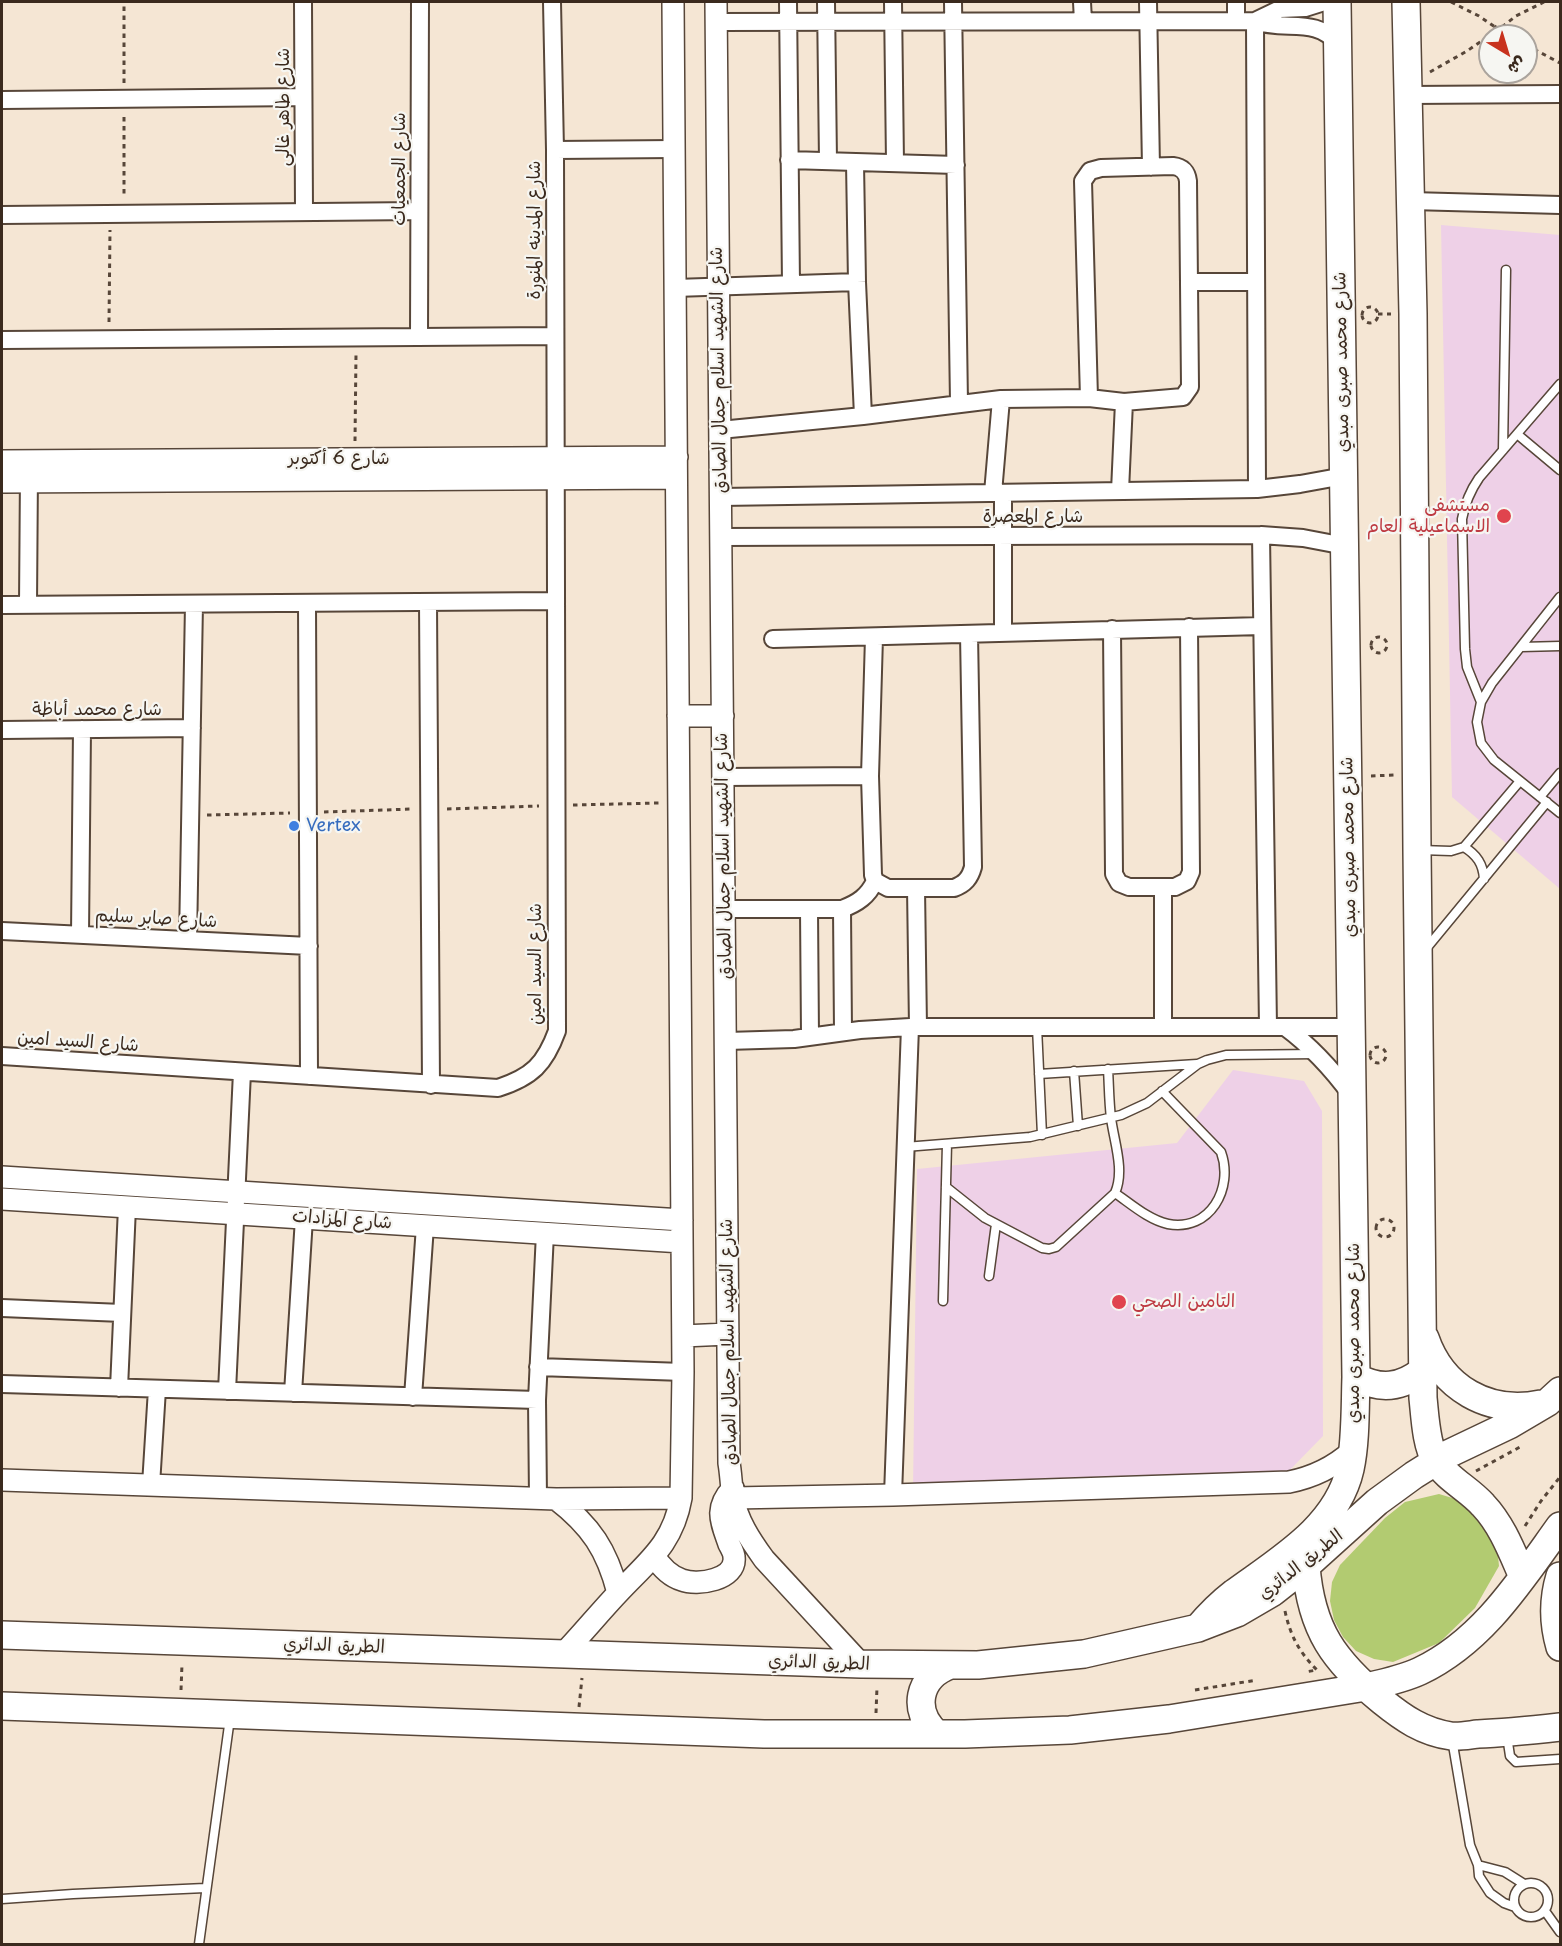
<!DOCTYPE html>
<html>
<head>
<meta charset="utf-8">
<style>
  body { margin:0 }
  #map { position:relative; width:1562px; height:1946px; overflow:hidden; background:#f5e6d4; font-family:"Playpen Sans","Playpen Sans Arabic",sans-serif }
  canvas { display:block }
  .frame { position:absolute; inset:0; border:3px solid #3b2a1e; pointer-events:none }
  .north { position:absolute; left:1478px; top:24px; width:60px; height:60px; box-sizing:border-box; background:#f6f6f2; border:2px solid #aba49d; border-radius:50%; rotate:142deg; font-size:16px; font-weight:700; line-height:24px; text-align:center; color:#3b2a1e }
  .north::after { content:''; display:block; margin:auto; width:21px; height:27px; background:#c8321e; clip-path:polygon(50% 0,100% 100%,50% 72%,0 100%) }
</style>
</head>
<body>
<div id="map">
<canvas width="1562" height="1946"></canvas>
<div class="frame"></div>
<div class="north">ش</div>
</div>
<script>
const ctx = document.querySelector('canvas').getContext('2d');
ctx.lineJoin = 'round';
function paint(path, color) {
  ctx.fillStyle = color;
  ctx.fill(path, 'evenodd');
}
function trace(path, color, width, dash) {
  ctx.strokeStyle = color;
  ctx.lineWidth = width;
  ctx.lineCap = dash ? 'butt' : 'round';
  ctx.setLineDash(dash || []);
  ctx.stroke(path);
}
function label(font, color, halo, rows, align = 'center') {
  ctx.font = font + ' "Playpen Sans","Playpen Sans Arabic",sans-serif';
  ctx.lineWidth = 4.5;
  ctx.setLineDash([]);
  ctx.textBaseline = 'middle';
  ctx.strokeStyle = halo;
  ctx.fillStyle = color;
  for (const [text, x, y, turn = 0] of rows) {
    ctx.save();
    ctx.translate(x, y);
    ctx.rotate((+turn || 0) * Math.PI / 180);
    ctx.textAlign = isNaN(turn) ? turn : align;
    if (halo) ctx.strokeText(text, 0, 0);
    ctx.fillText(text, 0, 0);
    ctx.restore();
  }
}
const built = new Path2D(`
  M1441 225 1560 235V889L1452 797Z
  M1233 1070 1304 1081 1322 1111 1323 1436 1281 1479 913 1492 917 1169 1177 1143Z`);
const green = new Path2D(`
  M1439 1494 1459 1500 1476 1511 1497 1546 1499 1566 1475 1608 1439 1643 1393 1662 1374 1659 1356 1651 1343 1637 1334 1620 1330 1601 1332 1582 1340 1565 1385 1518 1405 1502Z`);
const path = new Path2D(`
  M1451 2 1479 16 1495 27
  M1494.5 30a4.5 4.5 0 1 1 9 0a4.5 4.5 0 1 1-9 0Z
  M1502 27 1516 16 1544 2
  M1503 33 1509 36
  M1526 45 1560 63
  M1430 72 1467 51 1495 32
  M124 83V2
  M124 117V197
  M1362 315a8 8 0 1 1 16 0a8 8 0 1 1-16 0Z
  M1378 314H1391
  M109 322 110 230
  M355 441 356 354
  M1371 645a8 8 0 1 1 16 0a8 8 0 1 1-16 0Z
  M1371 776 1394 775
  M573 805 659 803
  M447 809 539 806
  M324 812 413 809
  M207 815 290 813
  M1370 1055a8 8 0 1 1 16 0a8 8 0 1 1-16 0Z
  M1376 1228a9 9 0 1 1 18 0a9 9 0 1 1-18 0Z
  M1476 1471 1520 1447
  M1525 1526 1541 1501 1560 1477
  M1285 1611C1290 1635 1299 1652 1317 1670L1305 1672
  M181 1690 182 1664
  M1195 1690 1257 1680
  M579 1707 582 1678
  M876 1713 877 1687`);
const service = new Path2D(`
  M1517 434 1560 470
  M1503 450 1506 270
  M1560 597 1492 683 1481 702 1477 722 1481 743 1494 760 1560 813
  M1521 647 1560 646
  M1481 702 1467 667 1465 649 1462 519C1465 503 1470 491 1479 478L1560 384
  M1540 797 1560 773
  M1464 847C1477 855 1483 864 1484 879
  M1420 850 1451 851 1464 847 1520 781
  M1425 950 1547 802
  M1037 1027 1042 1135
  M1074 1071 1078 1126
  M1039 1074 1197 1064
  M905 1147 1030 1137 1121 1115 1147 1103 1198 1064 1207 1060 1226 1055 1316 1054
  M946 1187 985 1218 1042 1248 1049 1249 1056 1247 1115 1193C1125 1170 1114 1142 1111 1118 1109 1102 1109 1085 1108 1069
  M1115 1193C1131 1204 1149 1220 1168 1224 1210 1232 1234 1188 1221 1152L1162 1091
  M989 1276 996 1224
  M943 1301 947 1144
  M1507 1736 1510 1756 1516 1762 1560 1759
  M1452 1739 1470 1845 1478 1865 1479 1876 1490 1893 1504 1903 1515 1907
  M1478 1865 1505 1872 1524 1884
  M1514 1900a17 17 0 1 1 34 0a17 17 0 1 1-34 0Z
  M2 1899 73 1894 205 1888
  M1545 1911 1560 1932
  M199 1944 230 1718`);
const minor = new Path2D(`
  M303 2 304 212
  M788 2 791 284
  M826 2 828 161
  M893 2 895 163
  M953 2 959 403
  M1082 2 1083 21
  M1148 2 1151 167
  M1236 21V2
  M1255 21 1257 489
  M1255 21 1280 9 1305 8 1324 2
  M716 22 1255 21C1285 32 1316 16 1338 44
  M1409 95 1560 94
  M2 100 303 97
  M555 150 674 149
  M789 160 956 165
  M855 163 857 282 863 416 1001 399 1089 398 1124 402 1183 397 1190 387 1188 181C1187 172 1182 167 1173 166L1101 168 1090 171 1083 181 1089 398
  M1411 201 1560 205
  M2 215 419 211
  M1189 282H1256
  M675 288 857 282
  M419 337 420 2
  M2 340 555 336
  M720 430 863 416
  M1120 491 1124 402
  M993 493 1001 399
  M721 497 1257 489 1300 484 1344 476
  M1261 535 1268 1027
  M721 537 1261 535 1303 538 1345 546
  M428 602 431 1085
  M307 603 309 1076
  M2 605 556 601
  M28 605 29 471
  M1112 629 1114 874 1119 883 1129 887H1175L1187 881 1191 872 1189 627
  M1003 633V493
  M874 637 870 776 873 875 875 881 888 888H954C965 884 970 878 973 867L969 634
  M773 639 1262 626
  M2 730 192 728
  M723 777 870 776
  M1163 887V1027
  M916 888 918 1027
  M724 909H842C858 903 868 896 875 881
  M842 909 843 1032
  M809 910 810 1037
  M2 931 309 946
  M80 935 82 729
  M188 940 194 604
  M1285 1027C1312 1047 1332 1069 1351 1095
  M727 1041 794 1039 860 1030 910 1027H1351
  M2 1056 498 1088C532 1077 545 1064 557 1031L555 150 552 2
  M2 1308 122 1313
  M538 1367 683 1372
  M2 1384 537 1400
  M119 1388 127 1207
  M227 1391 242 1072
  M293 1393 304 1218
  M413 1397 425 1226
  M151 1485 157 1389
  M893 1495 910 1027
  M538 1498 537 1400 545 1233`);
const tertiary = new Path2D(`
  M716 2 729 1463C731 1474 731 1485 733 1496 736 1519 751 1541 764 1559L861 1664
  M2 461 677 457
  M2 482 676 478
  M678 716H723
  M2 1177 682 1220
  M2 1199 682 1242
  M683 1336 728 1334
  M2 1480 556 1499 681 1498
  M733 1498 893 1495 1289 1482C1314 1477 1334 1467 1352 1451
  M556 1499C591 1526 607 1550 618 1593
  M654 1556C661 1567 669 1576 682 1580 697 1586 737 1580 734 1557 734 1553 731 1548 729 1544 721 1521 714 1508 733 1488
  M563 1654C582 1634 600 1612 619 1592 648 1561 673 1544 681 1498L683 1372 673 2`);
const primary = new Path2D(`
  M1406 2 1413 314 1417 850 1423 1398C1425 1416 1426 1446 1436 1461 1447 1479 1469 1489 1483 1505 1502 1525 1512 1552 1523 1577
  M1425 1338C1442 1388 1488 1415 1541 1404
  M1356 1377C1380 1390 1401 1388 1422 1371
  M1306 1566C1311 1630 1334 1661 1382 1701 1403 1718 1423 1732 1451 1736 1459 1737 1469 1735 1478 1734 1506 1733 1533 1730 1560 1727
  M1560 1576C1553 1599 1553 1623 1560 1647
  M1198 1628C1209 1615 1221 1603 1234 1593 1279 1560 1337 1527 1350 1469 1356 1442 1355 1405 1356 1377L1337 2
  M2 1635 861 1664 978 1665 1084 1654 1198 1628 1237 1613 1273 1592 1306 1566 1377 1502 1414 1475 1446 1455 1509 1425 1548 1402 1560 1391
  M2 1706 764 1734H965L1070 1730 1169 1719 1366 1687C1384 1683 1403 1679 1420 1671 1483 1641 1521 1580 1560 1526
  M937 1734C911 1711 918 1677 950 1665`);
const markers = [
  [1504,516,8,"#e0444e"],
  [294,826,6,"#3f7fe0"],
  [1119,1302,8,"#e0444e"]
];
const streetNames = [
  ["شارع طاهر غالى",284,107,-90],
  ["شارع الجمعيات",400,169,-90],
  ["شارع المدينه المنورة",535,230,-90],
  ["شارع محمد صبرى مبدي",1342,362,-91],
  ["شارع الشهيد اسلام جمال الصادق",719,370,-91],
  ["شارع 6 أكتوبر",339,459],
  ["شارع المعصرة",1033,517],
  ["شارع محمد أباظة",97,710],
  ["شارع محمد صبرى مبدي",1349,847,-91],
  ["شارع الشهيد اسلام جمال الصادق",724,856,-91],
  ["شارع صابر سليم",156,919,3],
  ["شارع السيد امين",536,964,-90],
  ["شارع السيد امين",78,1042,4],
  ["شارع المزادات",342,1220,4],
  ["شارع محمد صبرى مبدي",1354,1333,-90],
  ["شارع الشهيد اسلام جمال الصادق",729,1342,-91],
  ["الطريق الدائري",1301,1565,-38],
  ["الطريق الدائري",334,1646,2],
  ["الطريق الدائري",819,1663,2]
];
const healthNames = [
  ["مستشفى",1490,506],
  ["الاسماعيلية العام",1490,527],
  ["التامين الصحي",1132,1302,"left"]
];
const shopNames = [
  ["Vertex",306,826]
];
paint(built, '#eed0e7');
paint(green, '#b2cb71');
trace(service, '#574639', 11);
trace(minor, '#574639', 20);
trace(tertiary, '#574639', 24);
trace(primary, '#574639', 30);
trace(path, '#574639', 3, [4.5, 4.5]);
trace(service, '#fff', 8);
trace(minor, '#fff', 16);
trace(tertiary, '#fff', 21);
trace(primary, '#fff', 27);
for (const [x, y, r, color] of markers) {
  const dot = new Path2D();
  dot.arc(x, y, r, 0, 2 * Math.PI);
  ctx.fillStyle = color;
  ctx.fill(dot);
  trace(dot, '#f6f6f2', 2);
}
label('18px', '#3b2a1e', '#f6f6f2', streetNames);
label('18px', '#be3a42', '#f6f6f2', healthNames, 'right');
label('18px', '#366cbe', '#f6f6f2', shopNames, 'left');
</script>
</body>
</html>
